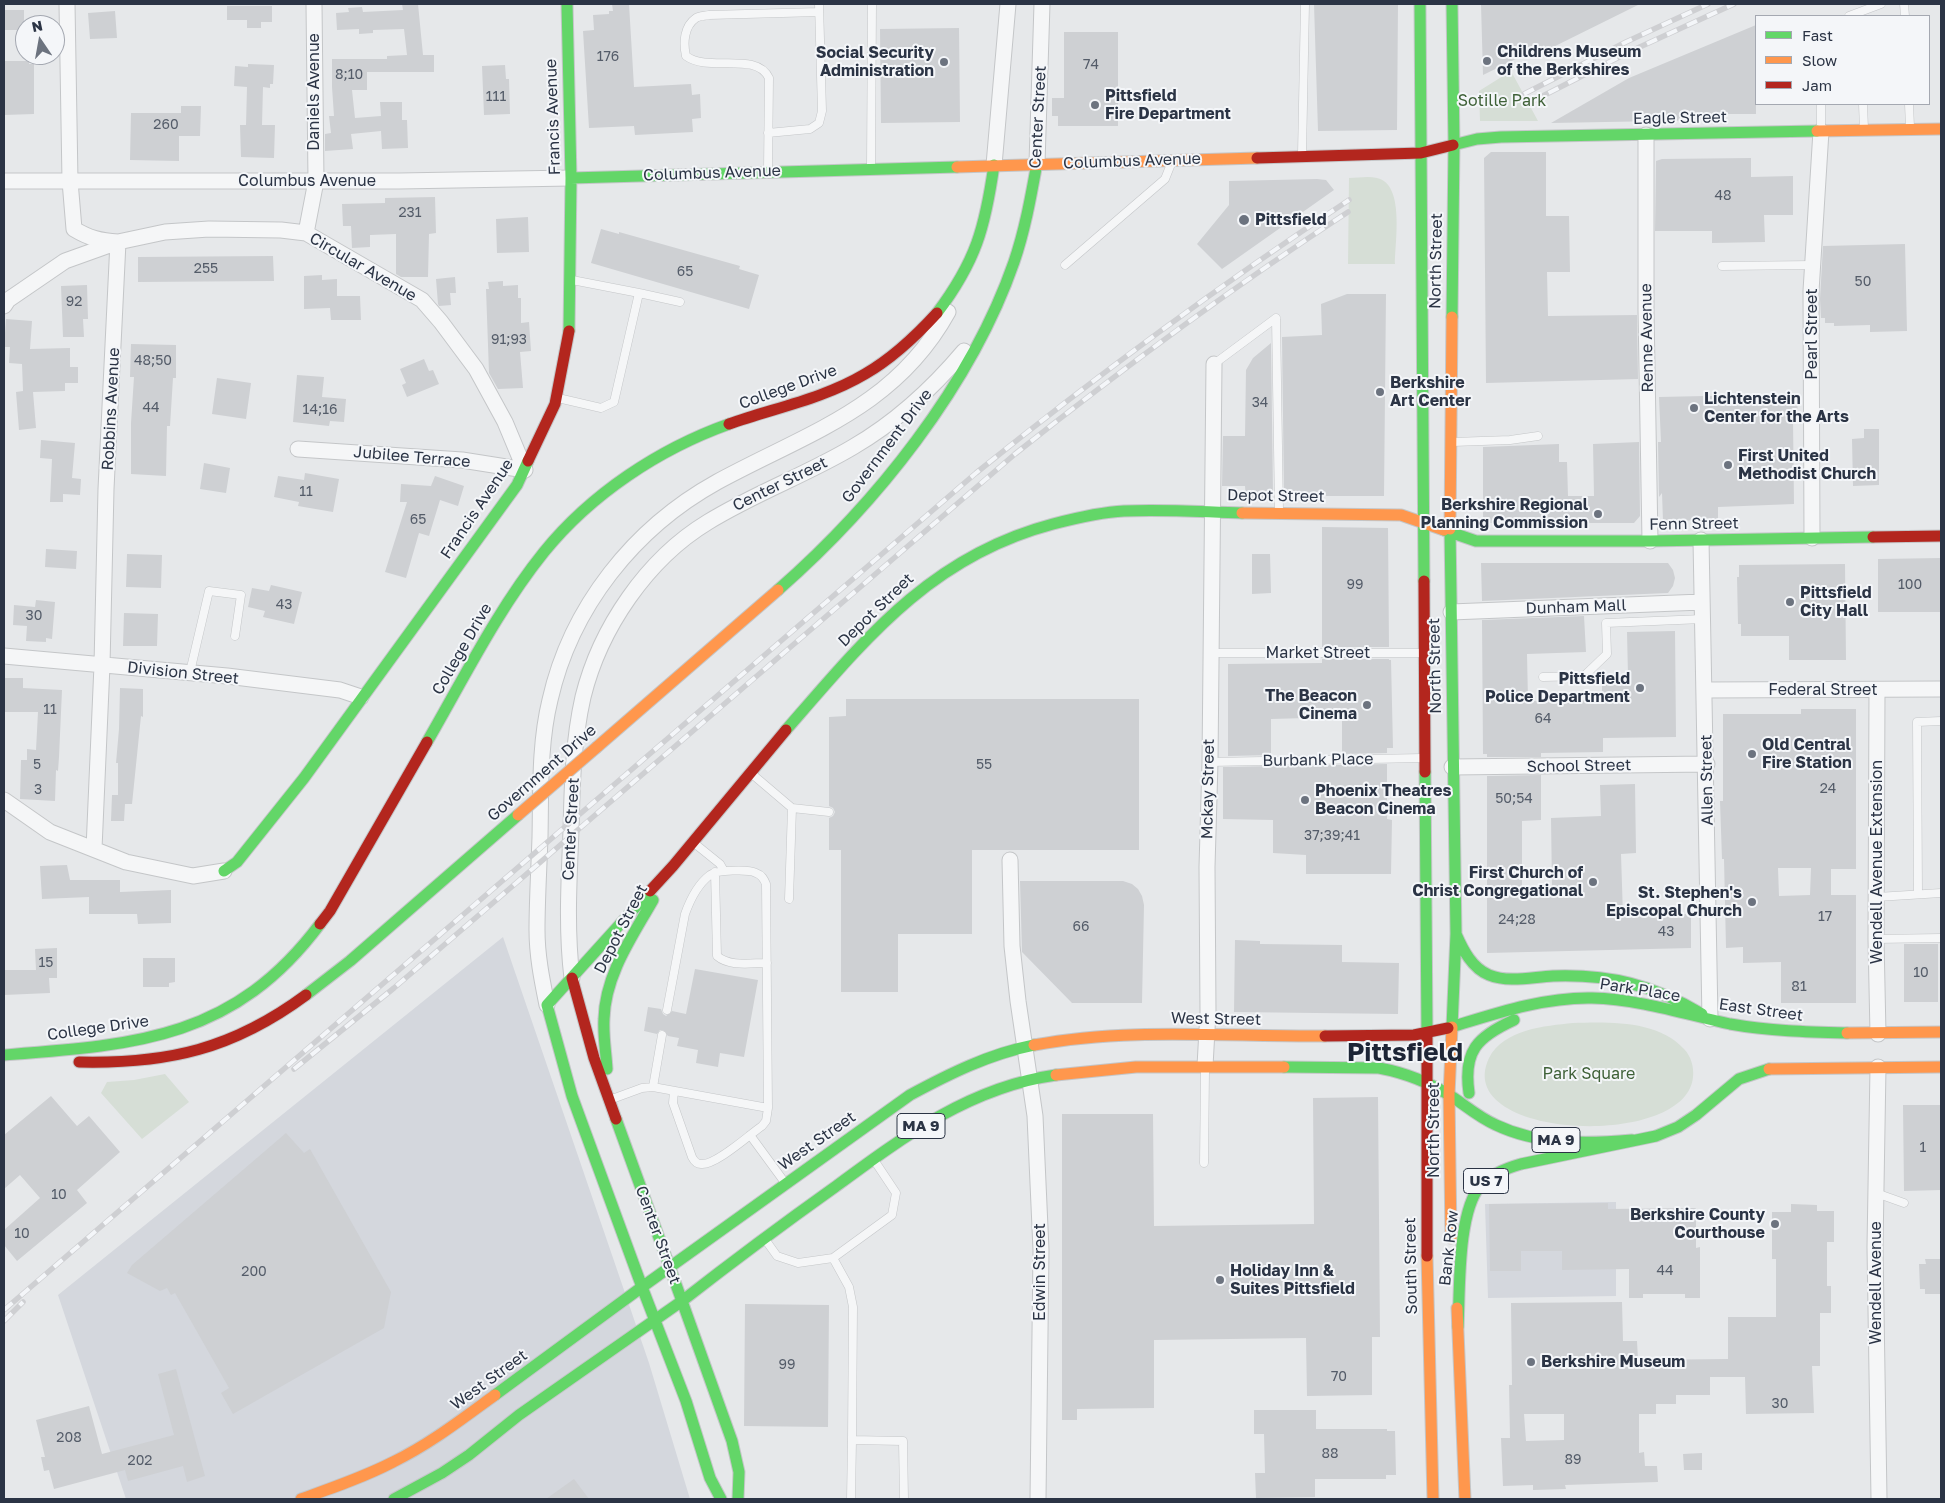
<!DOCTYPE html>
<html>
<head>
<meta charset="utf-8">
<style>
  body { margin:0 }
  #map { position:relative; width:1945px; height:1503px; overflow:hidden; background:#e6e8ea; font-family:"Golos Text",sans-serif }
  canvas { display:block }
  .frame { position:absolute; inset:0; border:5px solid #2b3445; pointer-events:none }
  .legend { position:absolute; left:1755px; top:15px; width:175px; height:90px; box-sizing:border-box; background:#f4f6f9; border:1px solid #a4a8b1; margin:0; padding:6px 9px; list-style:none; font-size:15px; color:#2b3445 }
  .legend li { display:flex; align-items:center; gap:10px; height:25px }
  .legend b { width:25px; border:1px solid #a4a8b1 }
  .north { position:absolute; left:15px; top:15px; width:50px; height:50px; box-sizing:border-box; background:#f4f6f9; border:1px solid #a4a8b1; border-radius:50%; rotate:348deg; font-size:14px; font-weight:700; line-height:20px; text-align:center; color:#2b3445 }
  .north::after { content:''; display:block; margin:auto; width:18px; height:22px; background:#6c737f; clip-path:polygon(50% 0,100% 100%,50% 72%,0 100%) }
</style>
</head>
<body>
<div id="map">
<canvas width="1945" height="1503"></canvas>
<div class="frame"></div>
<ul class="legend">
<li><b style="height:6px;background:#63d668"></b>Fast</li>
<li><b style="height:6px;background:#ff974d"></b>Slow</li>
<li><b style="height:6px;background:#b3261e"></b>Jam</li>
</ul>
<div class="north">N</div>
</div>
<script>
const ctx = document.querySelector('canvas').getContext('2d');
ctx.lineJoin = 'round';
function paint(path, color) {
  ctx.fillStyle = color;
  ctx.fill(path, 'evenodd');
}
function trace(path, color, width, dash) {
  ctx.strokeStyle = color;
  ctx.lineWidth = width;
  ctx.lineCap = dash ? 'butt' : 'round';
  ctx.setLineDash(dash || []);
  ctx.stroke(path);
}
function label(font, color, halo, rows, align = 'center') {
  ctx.font = font + ' "Golos Text",sans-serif';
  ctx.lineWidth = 4;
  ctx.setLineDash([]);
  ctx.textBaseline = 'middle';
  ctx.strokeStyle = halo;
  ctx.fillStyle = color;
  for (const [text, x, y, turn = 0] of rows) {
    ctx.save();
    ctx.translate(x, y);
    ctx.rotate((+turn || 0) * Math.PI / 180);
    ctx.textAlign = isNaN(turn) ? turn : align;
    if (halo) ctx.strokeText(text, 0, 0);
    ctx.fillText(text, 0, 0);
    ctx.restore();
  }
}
const built = new Path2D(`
  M503 937 649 1363 690 1499H126L58 1295Z
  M1616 1202V1296L1488 1298 1485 1204Z`);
const green = new Path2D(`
  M1511 71 1538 121H1480L1479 91Z
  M1349 178C1358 178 1368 176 1377 178 1405 184 1395 242 1395 264H1348Z
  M1573 1023C1608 1022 1658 1020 1684 1049 1691 1056 1694 1067 1693 1077 1687 1150 1450 1140 1489 1058 1504 1029 1545 1026 1573 1023Z
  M165 1074 189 1102 142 1139 101 1093 107 1082 134 1080Z`);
const building = new Path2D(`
  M402 4H418L423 55H434V72H367V90H352L355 118 381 116 380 102H402V120H407L408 148 382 149 381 131 351 134 353 149 325 151V134L331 133 329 116H334L332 87V59H387V56L407 55 404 29 373 30V33L359 34V29L337 30 336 13 349 12 348 8 362 7 363 12 403 10Z
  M612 4H629L634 87 691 84 692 95 700 94 701 118 692 119 693 132 635 135 634 126 589 128 583 31 594 30 593 15 609 14V11H613Z
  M1314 4H1398L1397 130 1318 131Z
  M1481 4H1640L1533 57 1526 54 1483 75Z
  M227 6H272V22H261V28H247V20H227Z
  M4 10H24V30H4Z
  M115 11 117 38 90 39 88 13Z
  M1756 25V114H1715V120L1551 123 1629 78Z
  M959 28 960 122 881 123 880 29Z
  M1064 32H1118V126H1058V116H1052V98H1064Z
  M4 61H29V64H34V114L4 115Z
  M248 64 274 65 273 84H270V88L263 87 262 125H275L274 158 241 157 240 125H246L247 87 234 86 235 66 248 67Z
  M505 65 506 79H509L510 114 484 115 482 66Z
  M181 106H201L200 136H179V161L130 160 131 113H181Z
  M1491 152H1546V216H1569L1570 272H1547L1548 316 1637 315 1638 379 1486 383 1484 158Z
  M1751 158V177L1793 176V215H1764L1765 242 1712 243V231H1655L1656 161 1662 159Z
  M1317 179 1326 180 1334 190 1222 269 1197 244 1229 205V181Z
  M435 197 436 233 429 234 428 277H401L396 274V234L370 235V247L352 248 351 226H343L342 204 385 203V198Z
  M528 217 529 252 497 253 496 219Z
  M601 229 619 234V232L740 266 739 269 759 275 749 309 591 263Z
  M1905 244 1907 331 1870 332V325L1834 326V323H1825V318H1821L1820 299 1823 246Z
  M273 256 274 281 138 282V257Z
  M322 275V280L337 279V296H360L361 320H331L330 308 304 309V276Z
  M455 277 456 293H450L451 305 439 306 438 304 436 279Z
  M503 281V286L518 285V298H521V323L529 322 531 351 520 352 523 388 498 389 489 373 486 289H489L488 282Z
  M87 285 88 319H83L84 337H63L61 286Z
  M1347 294H1386L1384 496H1284L1282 337 1322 335 1321 304Z
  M6 319 32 321 30 349 70 348V367H78V383H65V391L33 392 36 428 19 430 16 392 23 391 22 364 9 363 10 347H4Z
  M1271 343 1273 495 1270 500H1246L1245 486H1222L1223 436H1245L1246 370 1253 358Z
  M131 344 176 345V378H173L170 426H167L166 476 131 474V423L134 377H130Z
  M424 359 429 371 433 370 439 384 407 397 402 385 406 383 400 369Z
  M297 375 324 377 322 397 346 399 344 422 330 421 329 426 293 422Z
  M217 378 251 383 246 419 212 414Z
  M1797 394 1798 420H1793L1794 504 1718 507V520L1663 521 1662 493 1659 497 1658 442H1661L1659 397Z
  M1864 429H1879V485L1853 486 1852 439 1864 438Z
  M41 440 75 443 72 478 81 479 80 495 63 494V502H50L52 459 40 458Z
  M1639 442 1640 516 1634 523H1483V447L1559 444V462H1567L1568 496H1594L1593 444Z
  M204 463 230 468 226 493 200 489Z
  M305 473 339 479 333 512 298 506 299 502 274 497 278 476 304 480Z
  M435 476 464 486 458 506 440 500 429 536 419 533 406 578 385 572 407 502H400L401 484 431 486Z
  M1322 527 1388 528 1389 647H1322Z
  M46 549 77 551 76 569 45 567Z
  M127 554 162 555 161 588 126 587Z
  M1252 554H1270L1271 593 1252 594Z
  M1941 558V612H1878V559Z
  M1481 563H1668L1673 570 1675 578 1673 586 1668 593 1482 601Z
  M1845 564 1846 660H1789V636H1741V624H1738L1737 577H1739V565Z
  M271 585 302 592 294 624 263 617 265 611 248 607 252 588 269 591Z
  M36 600 55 602 52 639 46 638V642L26 641 27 626 13 625 14 605 35 607Z
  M124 613 158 614 157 646H123Z
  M1584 616 1586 652 1527 654 1528 701 1602 700V676H1628L1627 632 1675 631 1676 737 1603 738V752L1541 753V757H1487V754H1483L1482 620Z
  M1322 659H1389V660H1391L1393 748H1387V753L1342 754V717L1271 719V755L1228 756V664L1322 663Z
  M5 678H23V688L62 690 59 757 58 771 56 770 55 801 20 799 21 760H27V749L36 750 38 712H4Z
  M120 688 143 689V717L141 716 132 804H125L124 821H111L112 795H118V763H116L119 729Z
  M846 699H1139V850H972V934H898V992H841V850H829V818L833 816 835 812 833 808 829 806V717L846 716Z
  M1801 709H1856V869H1831V895H1856V1003H1781V962L1743 963V947L1726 948 1724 859H1722L1720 801H1723V714H1801ZM1778 868H1811L1810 895 1779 896Z
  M1387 764V819L1392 820 1391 874H1306V855L1273 853V820L1223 819V767Z
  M1541 775V820L1522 821V887H1552L1551 818 1601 816 1600 785 1635 784 1636 853 1621 854 1623 916 1691 914V948L1487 953V776Z
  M67 865 70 880H120V892L171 890V923L138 924 137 914H89V897L42 899 40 866Z
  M1020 881H1123L1132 884 1138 889 1142 896 1144 905 1142 1003H1072L1022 952Z
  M1235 940 1260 941V944L1342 945V962L1399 963 1398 1014 1234 1012Z
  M1904 944H1938V1002H1904Z
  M57 948V978H49L50 993 4 995V970H36L35 949Z
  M143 958H175V982L169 983V987H143Z
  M695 969 758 980 744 1057 720 1053 718 1067 696 1063 698 1050 677 1046 679 1038 668 1036 663 1030H660L657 1034 644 1031 648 1007 661 1009 663 1014 666 1016 672 1011 686 1014Z
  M51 1096 77 1126 89 1116 120 1152 77 1190 87 1203 17 1261 4 1245V1230L40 1198 20 1175 4 1189V1135Z
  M1378 1097 1380 1337H1372V1395L1307 1396 1306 1338 1154 1340V1408L1077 1409V1420H1062V1114H1153L1154 1226 1314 1224 1313 1098Z
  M1903 1105H1941V1190L1904 1191Z
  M286 1133 304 1153 310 1149 391 1292 384 1328 233 1414 221 1393 229 1388 175 1293 171 1295 167 1288 160 1291 127 1273 132 1265Z
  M1608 1203V1209L1696 1208V1248L1700 1247V1298H1685V1294H1643V1298H1629V1269L1562 1270V1251H1521V1271H1490L1489 1204Z
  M1791 1204 1817 1205V1211H1834V1242H1827V1286H1831V1313H1820V1366H1812L1814 1413 1746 1414 1745 1377H1710V1395H1676V1404H1656V1414H1639V1453L1644 1452 1645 1466H1657L1658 1482 1565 1485 1566 1489 1533 1490V1485L1503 1486 1501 1438H1510L1509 1385H1512L1511 1303 1622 1302 1623 1341H1637L1638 1360 1728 1359V1317H1776V1259H1772V1212H1791ZM1524 1414H1564V1440L1526 1441Z
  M1925 1259H1941V1294H1925V1289H1920L1919 1264H1926Z
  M745 1304 829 1305 828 1427 744 1426Z
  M176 1369 205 1476 187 1482 183 1466 128 1481 125 1470 54 1489 49 1470 44 1471 41 1457H45L36 1420 89 1406 102 1454 174 1435 158 1374Z
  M1254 1410H1316V1429H1387V1431H1395L1396 1475H1386V1479H1315V1497L1256 1498 1255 1473H1265L1264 1434H1254Z
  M1702 1453V1470H1684L1683 1454Z
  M574 1479 589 1499H546Z`);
const lane = new Path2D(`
  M1904 4 1905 16
  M1849 16 1881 4
  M1821 104V129
  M1863 104 1864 129
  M1909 104 1910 127
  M768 133 810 129 819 123 822 111 819 4
  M1302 154 1305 4
  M871 166 872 4
  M768 169 769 78C756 51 709 73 686 56 683 43 684 26 696 18 699 16 705 16 709 15L819 12
  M1065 265 1165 179 1171 164
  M1722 266 1813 265
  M639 293 680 302
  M1276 318 1279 511
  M1214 364 1276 318
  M558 398 601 408 614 402 639 293 572 280
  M1453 442 1510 440 1538 436
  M1211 653H1421
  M190 672 209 591 241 595 235 636
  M1543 677 1584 676 1607 654 1606 623 1703 619
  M1210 762 1423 758
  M752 774 792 808 789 899
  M792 808 829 812
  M694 843 720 864 724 871
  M715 872 717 956C730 967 750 963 767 963
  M1918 894 1917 722 1941 721
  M1877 897 1941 893
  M1876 939 1941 938
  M667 1010 685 914C690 900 698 884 710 875 716 870 749 869 756 873 762 875 764 879 766 884L768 1108 766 1121 762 1126C749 1135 715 1166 701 1164 696 1164 694 1161 692 1157L673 1103 674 1091
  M653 1087 662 1035
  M612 1099 642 1088 653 1087 768 1108
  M750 1135 783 1180
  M1204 1163 1205 1071
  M1876 1193 1904 1203
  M767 1242 777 1256 798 1263 833 1258 892 1215 896 1193 876 1163
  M833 1258 849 1287 853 1307 852 1440
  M851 1499 852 1440 903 1441 904 1499`);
const street = new Path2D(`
  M67 4 70 181 74 229C89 238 100 241 118 242L106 489 102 665 94 849
  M1646 135V310L1650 541
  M1037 163 1042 4
  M994 165 1008 4
  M4 181H399L571 178
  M306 233 316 181 314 4
  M4 306 8 300 65 261 118 242 165 232 209 229 281 230 306 233 422 300 441 322 476 369 505 422 525 470
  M298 449 462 460 525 470
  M1812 538 1811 291 1821 131
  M1701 540 1710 1019
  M1451 612 1702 602
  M4 656 227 676 340 690 361 697
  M1705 690 1941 689
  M1877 690 1876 939 1878 1034
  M1452 767 1707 764
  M4 800 50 832 126 862 193 876 224 871
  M1010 860 1012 946 1018 1001 1035 1116 1041 1250 1038 1499
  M572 978C566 929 569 880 571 831 572 787 573 741 583 697 600 628 647 559 708 522 755 493 806 475 853 447 896 422 932 389 964 351
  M547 1005C542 980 537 956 537 930 537 900 539 868 540 837 541 792 539 745 550 700 571 607 634 528 717 482 807 433 895 408 948 312
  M1205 1066 1208 1012 1207 867 1210 762 1214 364
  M1878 1067 1875 1247 1879 1499`);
const fast = new Path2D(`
  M567 4 571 178 569 331
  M1420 4 1424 581
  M1452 4 1454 144 1452 317
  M1453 145 1477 139 1501 137 1817 131
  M571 178 957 167
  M937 313C976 261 985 228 994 165
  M1450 529 1456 934 1452 1027
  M1444 530 1476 541H1650L1873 537
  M778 590C875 505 971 386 1014 262 1025 230 1031 196 1037 163
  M786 730C865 639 931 556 1053 524 1076 518 1101 512 1124 511 1163 509 1203 512 1242 513
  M427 742C464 678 498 609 544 552 591 494 659 449 729 424
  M1425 772 1427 1033
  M224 871 237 862 304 778 517 485 528 461
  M1456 934C1463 950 1472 968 1489 975 1509 983 1532 977 1553 976 1610 974 1653 985 1702 1014
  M306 995 350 961 518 815
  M1448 1028C1494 1014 1543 997 1592 998 1638 999 1685 1014 1730 1024 1769 1031 1808 1032 1847 1033
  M4 1055C136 1045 234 1039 320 924
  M1284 1067 1379 1068C1406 1073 1431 1083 1454 1098 1467 1107 1480 1118 1496 1125 1538 1145 1587 1144 1632 1140
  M607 1069C606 1052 603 1036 604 1019 605 975 632 937 653 900
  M1469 1093C1463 1051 1477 1037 1514 1020
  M1458 1327C1460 1292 1457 1211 1481 1185 1491 1174 1507 1168 1521 1164L1656 1136 1678 1127 1696 1115 1739 1079 1769 1069
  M495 1395 642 1287 572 1096 547 1005 650 891
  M394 1499 442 1473 469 1455 519 1415 682 1301 616 1119
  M721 1499 710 1478 686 1401 642 1287 910 1095C949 1074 989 1054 1034 1045
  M738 1499 739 1472 732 1441 682 1301C732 1262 783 1224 835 1187 903 1137 970 1087 1056 1075`);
const slow = new Path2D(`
  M1817 131 1941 129
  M957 167 1257 158
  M1242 513 1401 515 1444 530
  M1450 529 1452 317
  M597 747 778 590
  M1847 1033 1941 1032
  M1034 1045C1129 1027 1228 1037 1325 1036
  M1769 1069 1941 1067
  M1056 1075 1136 1067H1284
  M1451 1238 1449 1095 1452 1027
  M1427 1256 1433 1499
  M1457 1308 1465 1499
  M301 1499C332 1488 364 1477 393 1462 430 1444 462 1419 495 1395`);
const jam = new Path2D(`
  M1257 158 1421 153 1453 145
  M729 424C774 408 823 399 865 374 893 358 915 337 937 313
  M528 461 555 404 569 331
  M1873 537 1941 536
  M1424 581 1425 772
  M650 891 673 866 786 730
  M320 924 330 911 427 742
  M572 978 594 1058 616 1119
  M1427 1033V1256
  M1325 1036 1414 1035 1448 1028
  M79 1062C168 1064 233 1049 306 995`);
const rail = new Path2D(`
  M1524 94 1626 42 1708 4
  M1529 103 1631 51 1734 4
  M294 1069 394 988 1015 454C1123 368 1233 287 1348 212
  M4 1310 976 473C1096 376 1220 285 1349 200
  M4 1321 23 1302`);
const slowBridge = new Path2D(`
  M518 815 597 747`);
const markers = [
  [1487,61,5,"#6c737f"],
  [944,62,5,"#6c737f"],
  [1095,105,5,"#6c737f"],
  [1244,220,6,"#6c737f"],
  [1380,392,5,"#6c737f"],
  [1694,408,5,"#6c737f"],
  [1728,465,5,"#6c737f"],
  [1598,514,5,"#6c737f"],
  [1790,602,5,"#6c737f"],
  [1640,688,5,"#6c737f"],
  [1367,705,5,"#6c737f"],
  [1752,754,5,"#6c737f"],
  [1305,800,5,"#6c737f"],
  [1593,882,5,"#6c737f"],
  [1752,902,5,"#6c737f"],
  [1775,1224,5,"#6c737f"],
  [1220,1280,5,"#6c737f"],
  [1531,1362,5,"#6c737f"]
];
const numberNames = [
  ["176",608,57],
  ["74",1091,65],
  ["8;10",349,75],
  ["111",496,97],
  ["260",166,125],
  ["48",1723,196],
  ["231",410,213],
  ["255",206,269],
  ["65",685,272],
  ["50",1863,282],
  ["92",74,302],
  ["91;93",509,340],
  ["48;50",153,361],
  ["34",1260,403],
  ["44",151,408],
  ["14;16",320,410],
  ["11",306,492],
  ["65",418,520],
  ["99",1355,585],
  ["100",1910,585],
  ["43",284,605],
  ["30",34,616],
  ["11",50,710],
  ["64",1543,719],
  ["5",37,765],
  ["55",984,765],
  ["24",1828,789],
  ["3",38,790],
  ["50;54",1514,799],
  ["37;39;41",1332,836],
  ["17",1825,917],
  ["24;28",1517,920],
  ["66",1081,927],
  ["43",1666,932],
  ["15",46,963],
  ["10",1921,973],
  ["81",1799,987],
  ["1",1923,1148],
  ["10",59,1195],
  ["10",22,1234],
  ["44",1665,1271],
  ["200",254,1272],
  ["99",787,1365],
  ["70",1339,1377],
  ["30",1780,1404],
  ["208",69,1438],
  ["88",1330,1454],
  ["89",1573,1460],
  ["202",140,1461]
];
const shields = [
  [921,1126,48],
  [1556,1140,48],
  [1486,1181,45]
];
const shieldNames = [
  ["MA 9",921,1126],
  ["MA 9",1556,1140],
  ["US 7",1486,1181]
];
const poiNames = [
  ["Childrens Museum",1497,52],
  ["of the Berkshires",1497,70],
  ["Social Security",934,53,"right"],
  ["Administration",934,71,"right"],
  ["Pittsfield",1105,96],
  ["Fire Department",1105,114],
  ["Pittsfield",1255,220],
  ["Berkshire",1390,383],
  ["Art Center",1390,401],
  ["Lichtenstein",1704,399],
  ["Center for the Arts",1704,417],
  ["First United",1738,456],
  ["Methodist Church",1738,474],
  ["Berkshire Regional",1588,505,"right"],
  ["Planning Commission",1588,523,"right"],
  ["Pittsfield",1800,593],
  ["City Hall",1800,611],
  ["Pittsfield",1630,679,"right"],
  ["Police Department",1630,697,"right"],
  ["The Beacon",1357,696,"right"],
  ["Cinema",1357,714,"right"],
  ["Old Central",1762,745],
  ["Fire Station",1762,763],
  ["Phoenix Theatres",1315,791],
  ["Beacon Cinema",1315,809],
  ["First Church of",1583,873,"right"],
  ["Christ Congregational",1583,891,"right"],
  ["St. Stephen's",1742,893,"right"],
  ["Episcopal Church",1742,911,"right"],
  ["Berkshire County",1765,1215,"right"],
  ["Courthouse",1765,1233,"right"],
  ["Holiday Inn &",1230,1271],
  ["Suites Pittsfield",1230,1289],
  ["Berkshire Museum",1541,1362]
];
const streetNames = [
  ["Daniels Avenue",314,92,-90],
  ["Francis Avenue",553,117,-92],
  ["Center Street",1038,117,-87],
  ["Eagle Street",1680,118,-1],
  ["Columbus Avenue",1132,161,-2],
  ["Columbus Avenue",712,173,-2],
  ["Columbus Avenue",307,181],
  ["North Street",1436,261,-89],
  ["Circular Avenue",363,267,30],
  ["Pearl Street",1812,334,-90],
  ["Renne Avenue",1647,338,-91],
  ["College Drive",788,387,-20],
  ["Robbins Avenue",111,409,-87],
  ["Government Drive",887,446,-53],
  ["Jubilee Terrace",412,457,5],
  ["Center Street",780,484,-26],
  ["Depot Street",1276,496,1],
  ["Francis Avenue",477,509,-56],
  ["Fenn Street",1694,524,-1],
  ["Dunham Mall",1576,607,-2],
  ["Depot Street",876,610,-44],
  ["College Drive",462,649,-60],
  ["Market Street",1318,653],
  ["North Street",1435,666,-91],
  ["Division Street",183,673,6],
  ["Federal Street",1823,690],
  ["Burbank Place",1318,760,-1],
  ["School Street",1579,766,-1],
  ["Government Drive",542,773,-41],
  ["Allen Street",1707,780,-91],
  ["Mckay Street",1208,789,-89],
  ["Center Street",571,829,-87],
  ["Wendell Avenue Extension",1877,862,-90],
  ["Depot Street",621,929,-63],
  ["Park Place",1640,990,9],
  ["East Street",1761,1010,8],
  ["West Street",1216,1019,1],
  ["College Drive",98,1028,-8],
  ["North Street",1434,1130,-90],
  ["West Street",817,1141,-35],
  ["Center Street",658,1235,70],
  ["Bank Row",1449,1248,-84],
  ["South Street",1411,1266,-91],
  ["Edwin Street",1040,1272,-90],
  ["Wendell Avenue",1876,1283,-90],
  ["West Street",489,1380,-36]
];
const parkNames = [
  ["Sotille Park",1502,101],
  ["Park Square",1589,1074]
];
const townNames = [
  ["Pittsfield",1405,1053]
];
paint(built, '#d4d7dd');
paint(green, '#d6ded6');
paint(building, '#ced0d3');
trace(lane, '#c4c6c8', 9);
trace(street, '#c4c6c8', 17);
trace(fast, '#c4c6c8', 13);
trace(slow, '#c4c6c8', 13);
trace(jam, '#c4c6c8', 13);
trace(lane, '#f5f6f7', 8);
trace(street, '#f5f6f7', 15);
trace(fast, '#63d668', 11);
trace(slow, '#ff974d', 11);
trace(jam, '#b3261e', 11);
trace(rail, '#cecfd2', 5.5);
trace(rail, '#f4f6f9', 4, [11]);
trace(slowBridge, '#c4c6c8', 13, []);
trace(slowBridge, '#ff974d', 11);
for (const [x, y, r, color] of markers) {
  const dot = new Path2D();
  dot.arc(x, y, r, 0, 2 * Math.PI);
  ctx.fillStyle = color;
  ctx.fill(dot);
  trace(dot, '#f4f6f9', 2);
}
label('14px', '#545c69', null, numberNames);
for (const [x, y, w] of shields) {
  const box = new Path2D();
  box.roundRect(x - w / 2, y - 12.5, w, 25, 4);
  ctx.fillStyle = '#f4f6f9';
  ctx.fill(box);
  trace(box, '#2b3445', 1);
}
label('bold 15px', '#2b3445', null, shieldNames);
label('bold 16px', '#2b3445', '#f4f6f9', poiNames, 'left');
label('16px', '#2b3445', '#f4f6f9', streetNames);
label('16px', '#3f6138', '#f4f6f9', parkNames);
label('bold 26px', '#1d2536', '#f4f6f9', townNames);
</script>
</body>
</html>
